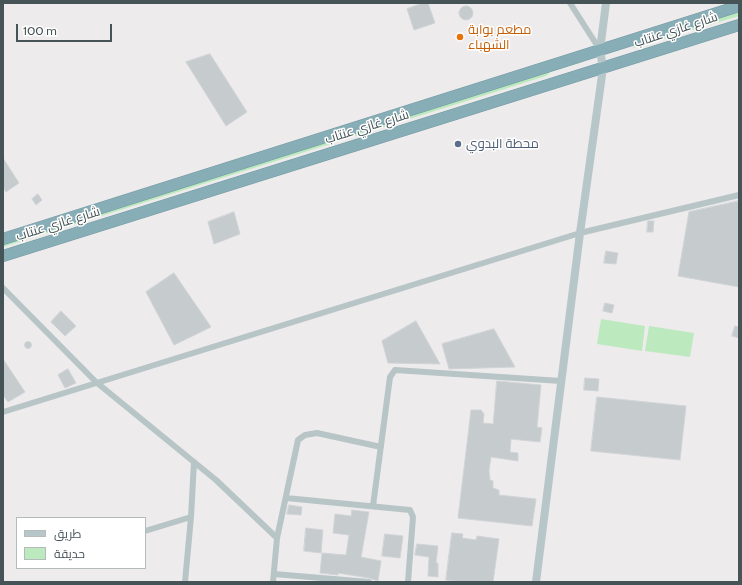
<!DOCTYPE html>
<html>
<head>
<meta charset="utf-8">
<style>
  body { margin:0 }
  #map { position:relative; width:742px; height:585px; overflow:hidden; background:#eeebec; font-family:Cabin,Cairo,sans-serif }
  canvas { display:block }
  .frame { position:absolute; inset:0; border:4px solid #465457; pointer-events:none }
  .legend { position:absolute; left:16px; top:517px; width:130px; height:52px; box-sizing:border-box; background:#fff; border:1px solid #b5bbbc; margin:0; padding:5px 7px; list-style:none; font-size:12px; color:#465457 }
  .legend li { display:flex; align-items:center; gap:8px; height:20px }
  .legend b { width:20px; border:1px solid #b5bbbc }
  .scale { position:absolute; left:16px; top:24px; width:96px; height:18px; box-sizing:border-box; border:2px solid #465457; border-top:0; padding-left:5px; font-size:12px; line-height:14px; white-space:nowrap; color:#465457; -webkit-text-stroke:3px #fff; paint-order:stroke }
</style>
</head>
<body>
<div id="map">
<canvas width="742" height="585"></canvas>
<div class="frame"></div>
<ul class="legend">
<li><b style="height:5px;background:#b6c6c9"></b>طريق</li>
<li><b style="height:11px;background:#bde9bf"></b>حديقة</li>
</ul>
<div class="scale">100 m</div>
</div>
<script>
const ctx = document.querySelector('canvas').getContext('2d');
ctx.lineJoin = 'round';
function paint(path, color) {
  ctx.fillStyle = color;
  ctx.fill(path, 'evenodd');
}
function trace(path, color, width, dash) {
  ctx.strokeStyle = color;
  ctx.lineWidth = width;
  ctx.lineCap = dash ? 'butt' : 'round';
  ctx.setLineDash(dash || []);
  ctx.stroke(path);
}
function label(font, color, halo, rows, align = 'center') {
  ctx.font = font + ' Cabin,Cairo,sans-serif';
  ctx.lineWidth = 3;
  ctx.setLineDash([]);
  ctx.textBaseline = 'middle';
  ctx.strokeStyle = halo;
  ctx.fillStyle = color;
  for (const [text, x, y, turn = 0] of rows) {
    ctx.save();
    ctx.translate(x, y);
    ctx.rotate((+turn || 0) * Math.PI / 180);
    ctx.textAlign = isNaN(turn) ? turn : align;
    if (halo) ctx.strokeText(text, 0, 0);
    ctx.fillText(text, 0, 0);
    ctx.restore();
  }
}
const green = new Path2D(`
  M739 12V16L633 48V47L672 35C688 22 719 18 739 12Z
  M583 60V62L551 72 546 76 3 247V243Z
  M601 319 645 326 642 351 597 344Z
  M649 326 694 333 690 357 645 351Z`);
const building = new Path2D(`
  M423 3H428L435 23 414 30 407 9Z
  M459 13a7 7 0 1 1 14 0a7 7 0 1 1-14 0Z
  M210 54 247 112 226 126 186 62Z
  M3 158 19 183 6 192 3 187Z
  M38 194 42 200 36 205 32 199Z
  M739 201V287L678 276 689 212Z
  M234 212 240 234 214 244 208 222Z
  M648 221H654L653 232H647Z
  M606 251 618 253 616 264 604 263Z
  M174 273 211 327 174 345 146 292Z
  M605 303 614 305 612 313 603 311Z
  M61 311 76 326 65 336 51 322Z
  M416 321 440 364 388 363 382 341Z
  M735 326 739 327V338L732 336Z
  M494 329 515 367 449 369 442 344Z
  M24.5 345a3.5 3.5 0 1 1 7 0a3.5 3.5 0 1 1-7 0Z
  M3 359 25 392 8 402 3 395Z
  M68 369 76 383 65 388 58 375Z
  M585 378 599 379 598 391 584 390Z
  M497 381 541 385 537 427 542 428 540 442 511 439 510 452 518 453V461L491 457 489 470 490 480 493 481V488L499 490V495L536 499 532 526 458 518 471 410H481L484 414 483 423 493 424Z
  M597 397 686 406 680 460 591 451Z
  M289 505 302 507 301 515 287 514Z
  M352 510 369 512 361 557 381 561 378 581 369 578 338 573V575L320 573 322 553 346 555 349 535 333 533 335 514 351 516Z
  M306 528 323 530 321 553 304 551Z
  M452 533 463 534 462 538 476 540 477 536 499 539 493 582H463L446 580Z
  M385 534 403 536 400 558 382 556Z
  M417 544 438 546 436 563H438V577L428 576 429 557 415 555Z`);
const street = new Path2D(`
  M570 3 600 50
  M3 288 96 382 216 480 277 538
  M3 412 580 233 739 195
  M286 498 410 510 413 517 408 582
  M373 506 390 377 395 370 561 381
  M145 531 191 517
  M274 574 369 582
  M185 582 191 517 194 462
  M273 582 277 538 298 440 305 435 317 433 381 447`);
const secondary = new Path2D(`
  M536 582 580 233 603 68 600 50 606 3`);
const highway = new Path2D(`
  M3 239 739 6
  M3 256 739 25`);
const markers = [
  [460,37,4,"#e8710a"],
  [458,144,4,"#5c6f8a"]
];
const foodNames = [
  ["مطعم بوابة",468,30],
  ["الشهباء",468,45]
];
const streetNames = [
  ["شارع غازي عنتاب",676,30,-18],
  ["شارع غازي عنتاب",367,127,-17],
  ["شارع غازي عنتاب",58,224,-17]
];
const serviceNames = [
  ["محطة البدوي",466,144]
];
paint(green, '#bde9bf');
paint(building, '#c6cbcd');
trace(building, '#d0d4d7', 1);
trace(highway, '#7399a2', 12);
trace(street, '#b8c5c7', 6);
trace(secondary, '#b6c6c9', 8);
trace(highway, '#87aeb6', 11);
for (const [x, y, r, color] of markers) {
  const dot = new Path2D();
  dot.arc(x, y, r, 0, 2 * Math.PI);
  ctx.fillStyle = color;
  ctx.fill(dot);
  trace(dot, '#fff', 1.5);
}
label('13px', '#c56008', '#fff', foodNames, 'left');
label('13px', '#465457', '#fff', streetNames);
label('13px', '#4e5e75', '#fff', serviceNames, 'left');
</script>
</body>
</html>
